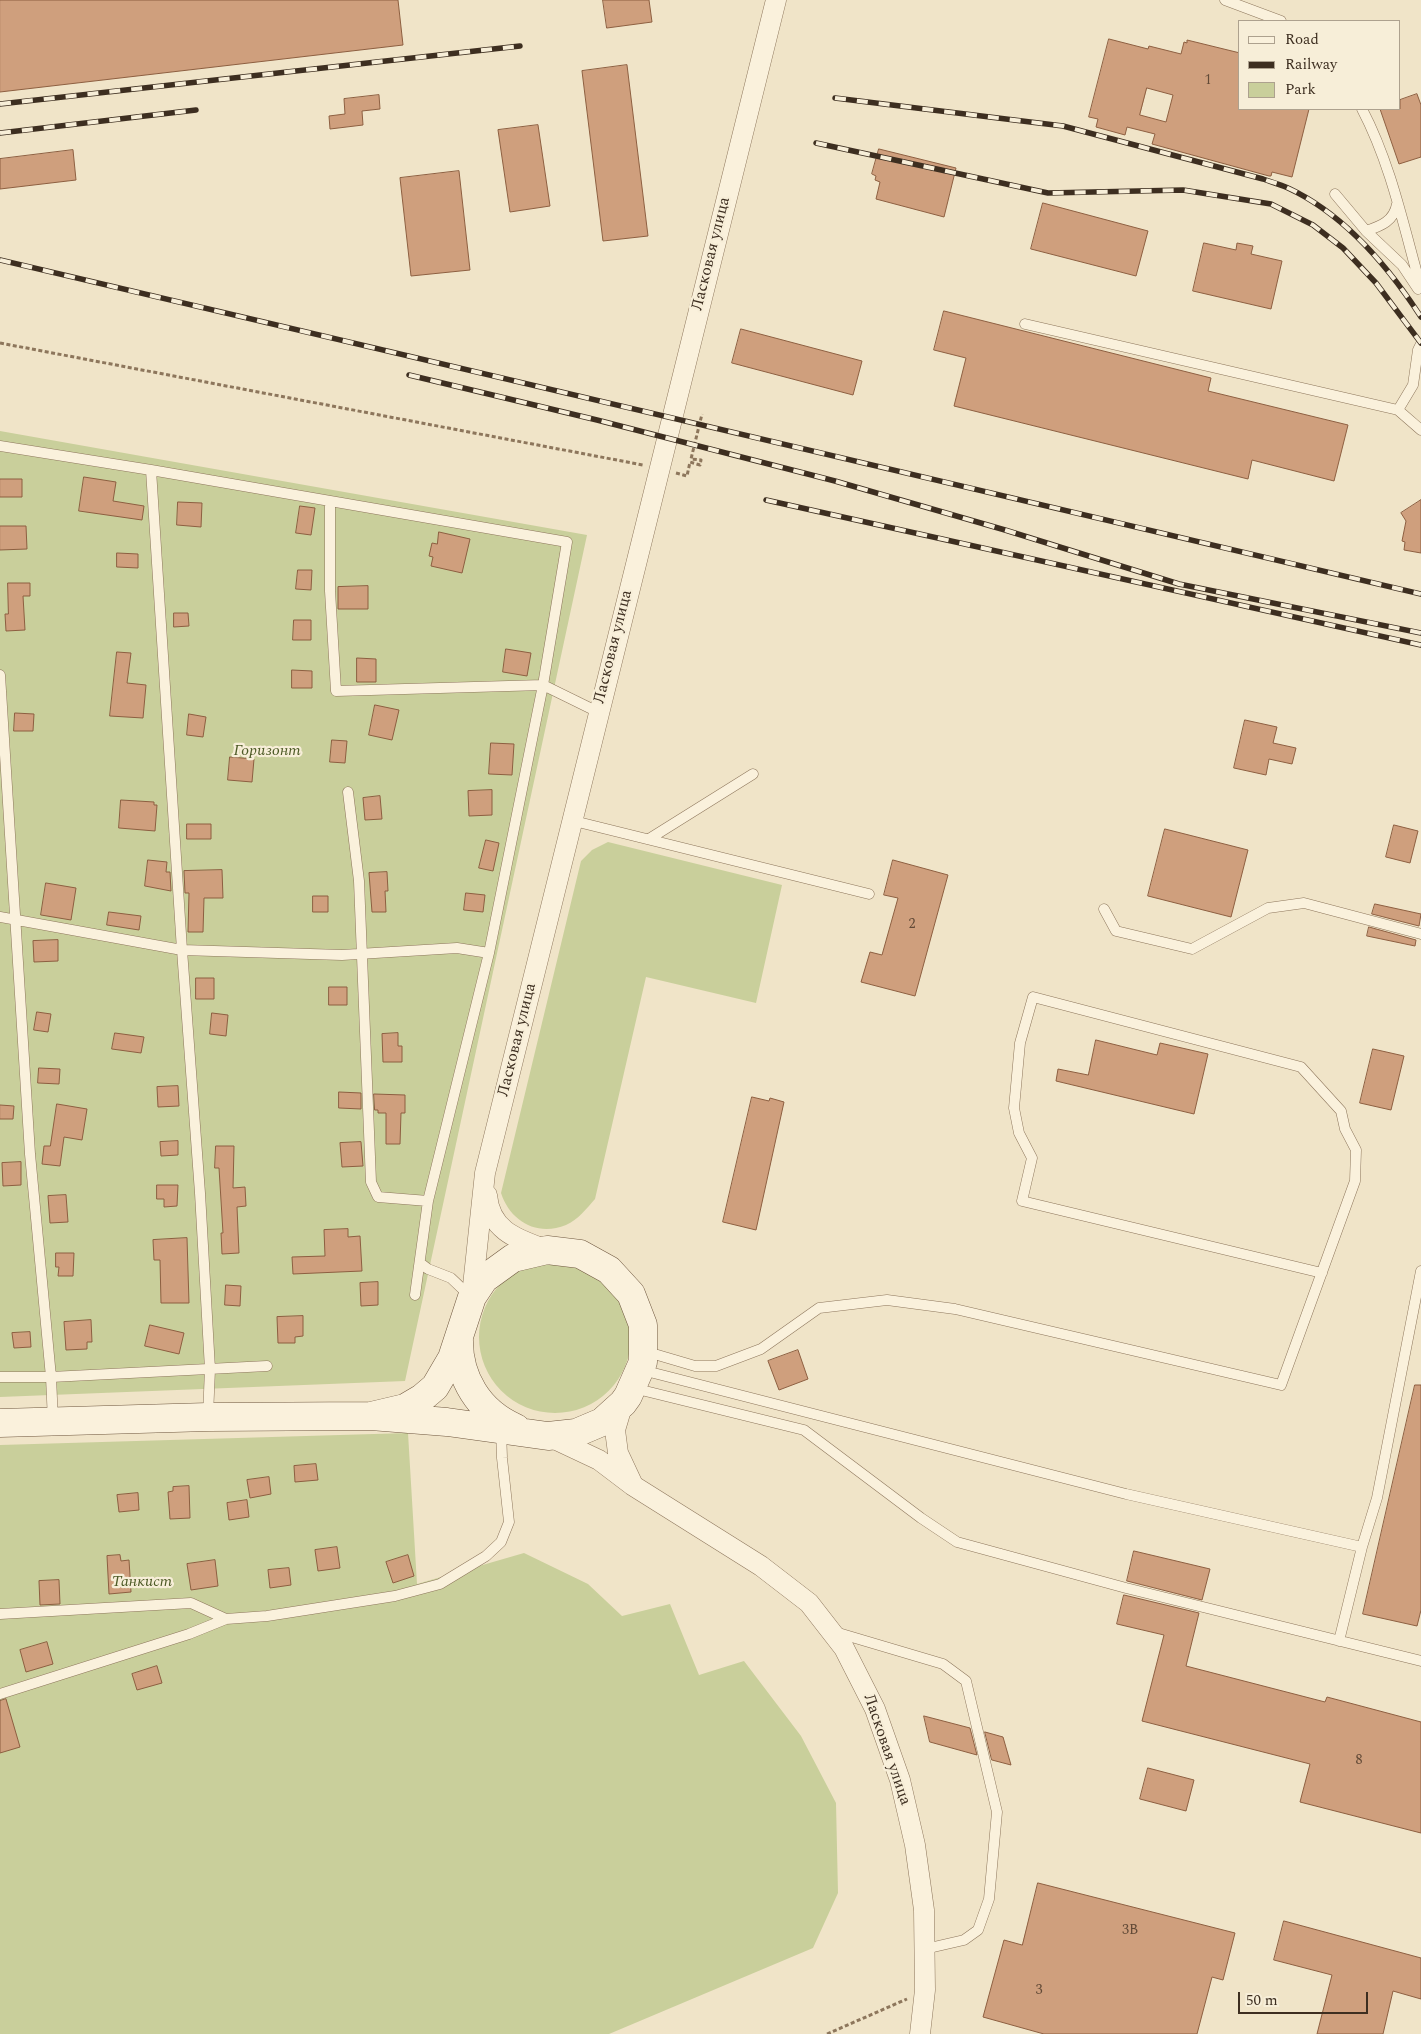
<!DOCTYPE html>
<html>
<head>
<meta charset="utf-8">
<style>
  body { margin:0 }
  #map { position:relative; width:1421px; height:2034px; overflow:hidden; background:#f0e4c8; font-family:Spectral,serif }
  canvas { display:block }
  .legend { position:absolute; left:1238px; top:20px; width:162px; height:90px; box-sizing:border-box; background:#f7eed8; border:1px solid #ada18e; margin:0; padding:6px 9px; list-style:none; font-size:15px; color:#3d2e20 }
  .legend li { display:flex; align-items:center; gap:10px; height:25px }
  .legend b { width:25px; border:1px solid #ada18e }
  .scale { position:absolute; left:1238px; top:1992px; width:130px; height:22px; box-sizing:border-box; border:2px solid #3d2e20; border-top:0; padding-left:6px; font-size:15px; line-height:18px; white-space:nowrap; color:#3d2e20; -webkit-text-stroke:4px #f7eed8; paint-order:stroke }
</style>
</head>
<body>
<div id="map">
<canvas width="1421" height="2034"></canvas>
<ul class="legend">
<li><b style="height:6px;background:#faf1dc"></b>Road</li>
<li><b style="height:6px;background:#3d2e20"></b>Railway</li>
<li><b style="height:14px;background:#c9cf9b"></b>Park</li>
</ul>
<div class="scale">50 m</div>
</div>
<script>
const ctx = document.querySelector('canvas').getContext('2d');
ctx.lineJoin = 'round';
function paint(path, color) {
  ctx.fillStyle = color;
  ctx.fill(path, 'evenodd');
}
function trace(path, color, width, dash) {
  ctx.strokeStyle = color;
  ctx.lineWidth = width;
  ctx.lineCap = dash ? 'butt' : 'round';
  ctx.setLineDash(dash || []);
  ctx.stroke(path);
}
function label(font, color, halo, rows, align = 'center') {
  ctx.font = font + ' Spectral,serif';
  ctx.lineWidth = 4.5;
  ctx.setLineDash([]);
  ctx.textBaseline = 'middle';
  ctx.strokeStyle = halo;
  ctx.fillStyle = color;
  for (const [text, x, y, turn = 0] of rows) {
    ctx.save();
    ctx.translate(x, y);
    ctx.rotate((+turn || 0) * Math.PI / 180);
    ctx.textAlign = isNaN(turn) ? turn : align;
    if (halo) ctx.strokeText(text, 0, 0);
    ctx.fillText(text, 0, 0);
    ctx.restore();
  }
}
const green = new Path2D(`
  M0 431 587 535 405 1381 0 1397Z
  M608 842 782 885 756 1003 646 977 595 1199C587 1208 578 1220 566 1225 537 1237 510 1221 501 1193L581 861 592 850Z
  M479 1337a76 76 0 1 1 152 0a76 76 0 1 1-152 0Z
  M408 1433 417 1584 524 1553 588 1584 622 1616 670 1604 699 1675 744 1661 801 1736 836 1803 838 1893 813 1948 609 2034H0V1445Z`);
const building = new Path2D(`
  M0 0H398L403 45 0 92Z
  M603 0H649L652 22 607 28Z
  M1109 39 1148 49 1149 46 1181 54 1184 42 1187 43V40L1240 53V109H1309L1292 177 1272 172 1271 176H1269L1152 144 1155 134 1127 127 1125 135 1096 127 1098 119 1089 117ZM1147 88 1173 95 1166 122 1140 115Z
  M627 65 648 236 603 241 582 71Z
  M1417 94 1421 105V157L1399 164 1380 109H1400V100Z
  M379 95 380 109 362 111 363 125 330 129 329 116 345 114 344 99Z
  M538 125 550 206 510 212 498 130Z
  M879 149 956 168 944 217 876 199 880 182 875 180 876 176 872 174Z
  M73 150 76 180 0 189V159Z
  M459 171 470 270 411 276 400 178Z
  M1043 203 1148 231 1136 276 1031 249Z
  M1204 243 1236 250 1237 243 1253 246 1251 254 1282 261 1271 309 1193 291Z
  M944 311 1211 378 1208 391 1348 425 1334 481 1252 460 1248 479 954 406 966 358 934 350Z
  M741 329 862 361 853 395 732 363Z
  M84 477 116 482 113 501 144 506 142 520 79 511Z
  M0 479H22V497H0Z
  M1421 500V553L1404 550 1405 542 1402 541 1406 521 1401 513Z
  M178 502 202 503 201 527 177 525Z
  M300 506 315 508 311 535 296 533Z
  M0 526H26L27 549 0 550Z
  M439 532 470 539 462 573 431 566 433 557 429 556 432 543 437 544Z
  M117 553 138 554V568L117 567Z
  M298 570H312L311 590 296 589Z
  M8 583H30V596H23L25 630 6 631 5 614H8Z
  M368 586V609H338V587Z
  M174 613H188L189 626 174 627Z
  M294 620H311V640H293Z
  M506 649 531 653 527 676 503 672Z
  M117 652 131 653 127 683 146 685 143 718 110 716Z
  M357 658 376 659V682H357Z
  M292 670 312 671V688H292Z
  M375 705 399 710 392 740 369 735Z
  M15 713 34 714 33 731H14Z
  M189 714 206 717 203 737 187 735Z
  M1245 720 1277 727 1273 743 1296 748 1292 764 1269 759 1266 775 1234 768Z
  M332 740 347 741 345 763 330 762Z
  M491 743 514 744 512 775 489 774Z
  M230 757 254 759 252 782 228 780Z
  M492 790V815L469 816 468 791Z
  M380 796 382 819 365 820 363 798Z
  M121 800 154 802V805H157L155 831 119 828Z
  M187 824H211V839H187Z
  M1394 825 1418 831 1410 863 1386 857Z
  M1165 829 1248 850 1231 917 1148 896Z
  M486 840 499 843 493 871 479 868Z
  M148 860 167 862 166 872H170L171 891 145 886Z
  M893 860 948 875 915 996 861 982 870 952 882 955 898 898 884 895Z
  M222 870 223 898H204L203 932H188L189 893H185L184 871Z
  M387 872 388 891H385L386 912H372L369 873Z
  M46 883 76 888 71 920 41 915Z
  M466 893 485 895 483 912 464 910Z
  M313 896H328V912H313Z
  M1375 904 1421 914 1419 926 1372 914Z
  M109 912 141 916 139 930 107 925Z
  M1369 927 1416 940 1415 946 1367 936Z
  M58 940V961L34 962 33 941Z
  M196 978H214V999H196Z
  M329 987H347V1005H329Z
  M37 1012 51 1014 48 1032 34 1030Z
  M212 1013 228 1015 226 1036 210 1034Z
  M115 1033 144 1037 141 1053 112 1049Z
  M398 1033V1046H402V1062H383L382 1034Z
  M1096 1040 1157 1055 1160 1043 1208 1054 1194 1114 1056 1081 1058 1069 1088 1075Z
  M1373 1049 1404 1056 1391 1110 1360 1103Z
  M39 1068 60 1069 59 1084 38 1083Z
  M178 1086 179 1106 158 1107 157 1087Z
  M339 1092 361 1093V1109L339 1108Z
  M374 1094 405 1095V1113H401L400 1144H386V1113H378V1110H375Z
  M752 1097 769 1101 770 1098 784 1102 756 1230 723 1222Z
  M57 1104 87 1109 82 1140 64 1137 60 1166 42 1164 44 1146H50Z
  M0 1105 14 1106 13 1119H0Z
  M178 1141V1155L161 1156 160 1142Z
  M361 1142 363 1166 342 1167 340 1143Z
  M216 1146H234L233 1188 245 1187 246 1206 237 1207 239 1253 222 1254 221 1233H223L219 1168H215Z
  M21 1162V1185L3 1186 2 1163Z
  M157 1185H178L177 1206 164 1207V1199H157Z
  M66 1195 68 1222 50 1223 48 1196Z
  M348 1229V1237L360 1236 362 1271 293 1274 292 1257 325 1256 324 1230Z
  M187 1238 189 1303H161L160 1260H154L153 1240Z
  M56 1253H74L73 1276H58L59 1267H56Z
  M378 1282V1305L361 1306 360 1283Z
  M226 1285 241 1286 240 1306 225 1305Z
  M303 1316V1336L295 1337V1343H278L277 1317Z
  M91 1320 92 1342H87V1349L66 1350 64 1322Z
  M150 1325 184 1333 179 1354 145 1346Z
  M30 1332 31 1347 14 1348 12 1333Z
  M798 1350 808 1379 779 1390 768 1361Z
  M1415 1385H1421V1610L1417 1626 1363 1614Z
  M316 1464 318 1480 295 1482 294 1466Z
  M269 1477 271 1494 250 1498 247 1480Z
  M189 1486 190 1518 170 1519 168 1492 173 1491V1487Z
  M138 1493 139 1510 119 1512 117 1495Z
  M247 1500 249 1517 229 1520 227 1503Z
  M337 1547 340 1568 318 1571 315 1550Z
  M1134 1551 1210 1569 1202 1600 1127 1581Z
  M120 1555 121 1561 129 1560 131 1592 109 1594 107 1556Z
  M408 1555 414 1576 393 1583 386 1562Z
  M215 1560 218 1586 191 1590 187 1564Z
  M289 1568 291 1585 270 1588 268 1570Z
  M59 1580 60 1604 40 1605 39 1581Z
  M1124 1595 1199 1613 1186 1666 1325 1702 1327 1697 1421 1722V1833L1300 1802 1310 1764 1142 1721 1164 1635 1117 1624Z
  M47 1642 53 1664 26 1672 20 1650Z
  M157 1666 162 1683 137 1690 132 1674Z
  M6 1699 20 1747 0 1753V1701Z
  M924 1716 970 1728 977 1755 930 1742Z
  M985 1732 1003 1737 1011 1765 992 1760Z
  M1148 1768 1194 1780 1186 1811 1140 1799Z
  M1038 1883 1235 1933 1223 1980 1212 1977 1197 2034H1044L983 2017 1004 1940 1022 1945Z
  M1284 1921 1421 1958V1999L1393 1991 1383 2034H1317L1332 1975 1274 1960Z`);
const path = new Path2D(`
  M0 343 643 465
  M676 473 687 476 690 462 700 465 701 460 691 459 702 414
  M827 2034 907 1999`);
const lane = new Path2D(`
  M1225 0 1281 21
  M1362 109C1391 164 1404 228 1421 288
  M1335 194 1366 231 1402 265 1418 289
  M1366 231C1381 226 1394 221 1397 204
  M1025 324 1398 410 1421 430
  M1398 410 1413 385 1418 350 1421 344
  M0 446 151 470 567 542 543 685 489 953 428 1201 415 1295
  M151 470 182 950 200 1193 210 1369 208 1416
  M330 501V591L336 691 543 685 598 712
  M0 675 30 1154 51 1377 53 1421
  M348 792 359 881 371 1182 378 1197 428 1201
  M574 821 869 894
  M649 839 753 774
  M1104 909 1116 931 1192 949 1268 908 1304 903 1421 934
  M0 917 182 950 342 955 457 948 489 953
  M420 1263 428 1269 451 1278 471 1297
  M644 1351 695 1366H716L761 1349 819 1308 887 1300 955 1309 1281 1385 1355 1181 1356 1150 1345 1129 1341 1111 1301 1067 1033 997 1020 1043 1014 1108 1019 1133 1032 1158 1022 1201 1322 1273
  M642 1370 1126 1494 1362 1547
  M0 1377H51L267 1366
  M633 1388 804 1430 921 1518 957 1542 1126 1588 1421 1661
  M0 1614 191 1603 226 1619
  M835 1632 943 1664 966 1681 997 1812 989 1899 978 1930 964 1940 925 1949
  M1339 1641 1362 1547 1377 1498 1421 1271
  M0 1694 189 1634 226 1619 267 1616 395 1596 440 1584 486 1556 501 1542 509 1522 502 1458 501 1430`);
const street = new Path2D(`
  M487 1195C490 1231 517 1239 547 1250
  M472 1295 485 1173 776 0
  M623 1403 615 1430 618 1453 632 1483
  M548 1436 599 1460 632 1485 761 1566 809 1603 844 1648 875 1709 900 1780 915 1845 924 1910 925 1990 920 2034`);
const secondary = new Path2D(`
  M459 1338C458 1378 479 1412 516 1428
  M0 1423 208 1417 371 1416 447 1422 548 1436 576 1433 602 1422 623 1403 628 1396 643 1362V1325L631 1294 609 1270 580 1254 547 1250 513 1258 484 1279 472 1297 452 1358 435 1387 422 1398 405 1408 371 1416`);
const rail = new Path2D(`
  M835 98 1063 126 1263 179C1271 182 1280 184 1288 188 1344 214 1388 266 1421 317
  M0 104 520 46
  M0 133 196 110
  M816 143 1048 193 1183 190 1271 204 1313 225 1343 248 1376 283 1421 343
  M0 260 1421 594
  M409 375 597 420 835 481 1005 530 1179 584 1421 633
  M766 500 1421 645`);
const numberNames = [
  ["1",1208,81],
  ["2",912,925],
  ["8",1359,1761],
  ["3В",1130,1931],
  ["3",1039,1991]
];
const streetNames = [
  ["Ласковая улица",712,254,-76],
  ["Ласковая улица",614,647,-76],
  ["Ласковая улица",518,1040,-76],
  ["Ласковая улица",886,1750,71]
];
const parkNames = [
  ["Горизонт",267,752],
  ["Танкист",142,1583]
];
paint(green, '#c9cf9b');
paint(building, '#cf9f7d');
trace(building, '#8d5f41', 1);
trace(lane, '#8d765c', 11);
trace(street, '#8d765c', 21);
trace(secondary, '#6f573f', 29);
trace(path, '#8d765c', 3, [4, 2.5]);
trace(lane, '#faf1dc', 10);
trace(street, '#faf1dc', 20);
trace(secondary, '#faf1dc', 28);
trace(rail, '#3d2e20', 5.5);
trace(rail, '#f7eed8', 4, [11]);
label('14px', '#624a37', null, numberNames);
label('16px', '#3d2e20', '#f7eed8', streetNames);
label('italic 16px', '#4d5a26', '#f7eed8', parkNames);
</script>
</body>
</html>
